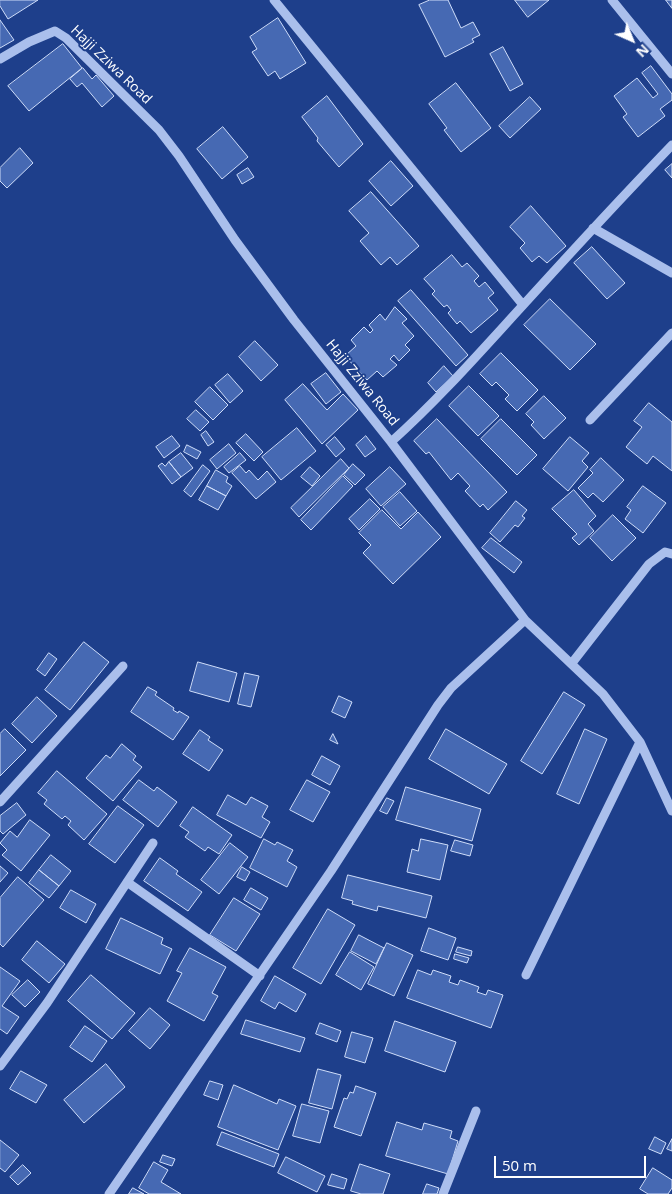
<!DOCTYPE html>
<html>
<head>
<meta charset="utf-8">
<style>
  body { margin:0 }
  #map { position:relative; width:672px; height:1194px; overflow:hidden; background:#1e3f8b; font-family:"Open Sans",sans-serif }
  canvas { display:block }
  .north { position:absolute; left:607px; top:15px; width:50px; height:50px; -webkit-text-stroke:4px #1e3f8b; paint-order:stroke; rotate:136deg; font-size:14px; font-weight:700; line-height:20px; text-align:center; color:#fff }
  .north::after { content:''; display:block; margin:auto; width:18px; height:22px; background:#fff; clip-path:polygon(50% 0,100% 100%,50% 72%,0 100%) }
  .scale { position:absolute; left:494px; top:1156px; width:152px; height:22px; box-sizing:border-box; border:2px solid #fff; border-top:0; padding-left:6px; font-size:15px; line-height:18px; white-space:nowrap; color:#fff; -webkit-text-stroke:4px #1e3f8b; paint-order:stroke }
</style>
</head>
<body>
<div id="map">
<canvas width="672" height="1194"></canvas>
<div class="north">N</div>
<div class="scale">50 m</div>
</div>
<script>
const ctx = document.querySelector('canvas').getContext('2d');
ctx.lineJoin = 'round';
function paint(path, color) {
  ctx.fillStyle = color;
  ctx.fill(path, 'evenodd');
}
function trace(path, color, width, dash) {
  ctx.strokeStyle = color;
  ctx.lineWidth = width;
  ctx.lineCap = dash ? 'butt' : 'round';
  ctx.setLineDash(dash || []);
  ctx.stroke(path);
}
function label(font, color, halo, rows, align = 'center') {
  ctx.font = font + ' "Open Sans",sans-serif';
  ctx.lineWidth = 4;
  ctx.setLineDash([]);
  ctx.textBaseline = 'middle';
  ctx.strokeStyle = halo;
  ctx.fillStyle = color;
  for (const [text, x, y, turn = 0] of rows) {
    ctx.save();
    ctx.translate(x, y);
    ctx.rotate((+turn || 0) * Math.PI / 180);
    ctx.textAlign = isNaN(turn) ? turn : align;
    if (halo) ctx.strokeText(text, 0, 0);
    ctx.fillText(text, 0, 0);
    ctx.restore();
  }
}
const building = new Path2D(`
  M0 0H38L8 19 0 6Z
  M430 0H448L461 28 473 22 480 35 472 39 474 42 445 57 419 5Z
  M515 0H549L528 17Z
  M666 0H672V8Z
  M278 18 306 63 280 79 275 71 268 76 252 52 257 49 250 37Z
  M0 20 14 40 0 48Z
  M63 44 82 68 29 111 8 86Z
  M503 47 523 84 510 91 490 54Z
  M651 66 672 94V100L660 109 665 116 638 137 623 117 627 114 614 96 637 78 653 98 658 94 642 73Z
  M83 68 92 79 96 75 114 96 102 107 82 83 77 87 70 79Z
  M456 83 491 128 461 152 444 130 447 128 429 104Z
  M327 96 363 144 339 167 317 141 318 138 302 117Z
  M530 97 541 109 510 138 499 126Z
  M223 127 248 157 222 179 197 149Z
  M20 148 33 163 7 188 0 181V168Z
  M391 161 413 186 391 206 369 181Z
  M672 164V178L665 170Z
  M248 168 254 177 242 184 237 175Z
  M371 192 419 246 397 265 390 257 381 265 360 241 369 233 349 211Z
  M531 206 566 246 547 263 539 256 532 262 520 248 525 243 510 227Z
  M592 247 625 283 607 299 574 263Z
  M452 255 462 267 467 263 479 276 474 281 479 287 485 282 494 293 488 298 498 310 471 333 460 321 457 324 448 313 451 310 447 305 444 307 432 294 435 291 424 279Z
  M411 290 468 355 456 366 398 301Z
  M550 299 596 344 570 370 524 325Z
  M395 307 407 319 402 323 414 336 405 345 410 350 399 361 394 355 390 359 397 365 383 377 377 371 367 380 345 356 356 346 351 340 364 327 370 333 373 330 369 325 380 314 385 320Z
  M255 341 278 365 261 381 239 357Z
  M501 353 538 390 517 411 505 399 509 395 496 382 492 386 480 374Z
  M444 366 453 376 436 392 428 383Z
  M326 373 341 392 326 404 311 384Z
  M228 374 243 391 230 403 215 385Z
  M303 384 327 410 343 394 358 410 322 444 285 400Z
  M469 386 499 416 478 436 449 406Z
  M210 387 228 405 213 420 195 402Z
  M544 396 566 418 544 439 531 425 534 422 526 414Z
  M649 403 672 422V471L653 456 647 464 626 447 642 427 634 421Z
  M196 410 209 422 200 431 187 419Z
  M437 419 507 492 488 510 483 504 480 507 465 491 470 486 458 473 451 480 429 452 426 454 414 441Z
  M501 419 537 455 517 475 481 439Z
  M297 428 316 451 281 480 262 457Z
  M206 431 214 442 208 446 201 435Z
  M246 434 263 452 254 461 236 443Z
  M172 436 180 446 164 458 156 447Z
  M366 436 376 449 365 457 356 445Z
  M335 437 345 449 336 457 326 445Z
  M570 437 589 453 582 461 588 467 568 491 543 469Z
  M229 444 236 453 217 469 210 460Z
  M187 445 201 452 197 459 184 452Z
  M181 453 193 468 181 477 169 462Z
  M240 453 246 460 229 473 224 467Z
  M601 458 624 480 603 502 593 493 588 498 578 488 593 473 590 470Z
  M341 459 349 468 299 517 291 508Z
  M169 462 181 477 172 484 158 466 162 463 165 466Z
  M353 464 365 475 355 485 344 475Z
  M203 465 210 471 191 497 184 491Z
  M240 466 246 473 249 470 258 480 267 471 276 482 256 499 232 473Z
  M310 467 320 476 312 486 301 477Z
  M390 467 406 484 381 506 366 489Z
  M216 470 228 477 226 482 232 486 226 496 207 486Z
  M343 476 353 486 311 530 301 520Z
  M207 486 226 496 218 510 199 500Z
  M643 486 666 503 643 533 625 519 631 510 627 507Z
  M574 490 596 516 588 524 594 531 579 545 572 538 577 534 552 509Z
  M400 492 417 511 400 526 383 507Z
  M370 499 380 509 359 530 349 519Z
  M516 501 527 510 522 516 525 518 518 527 515 525 500 542 490 533Z
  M382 510 401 529 418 512 441 537 393 584 363 553 371 545 359 533Z
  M613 515 636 538 612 561 590 538Z
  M491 538 522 562 514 573 482 548Z
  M84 642 109 662 70 710 45 690Z
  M49 653 57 659 45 676 37 670Z
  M198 662 237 673 229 702 190 691Z
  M245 673 259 676 251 707 238 704Z
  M148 687 157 692 155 695 174 708 173 710 178 713 179 711 189 717 173 740 131 712Z
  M564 692 585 705 542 774 521 761Z
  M339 696 352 702 345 718 332 712Z
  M37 697 57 716 32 743 12 724Z
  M5 729 26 750 0 776V734Z
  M446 729 507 764 489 794 429 759Z
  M585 729 607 739 579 804 557 794Z
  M200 730 210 737 208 740 223 750 209 771 183 754Z
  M333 734 338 744 330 740Z
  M122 744 136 756 133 760 142 767 113 801 86 778 106 755 110 758Z
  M322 756 340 766 330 785 312 775Z
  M57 771 107 814 84 840 68 825 71 821 65 816 62 819 44 804 47 800 38 793Z
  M139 780 154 791 157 787 177 802 158 827 123 800Z
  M307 780 330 792 313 822 290 810Z
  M406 787 481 809 472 841 396 820Z
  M228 795 246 805 251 797 268 806 262 817 270 822 261 838 217 815Z
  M387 798 394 801 387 814 380 811Z
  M17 803 26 815 3 834 0 831V816Z
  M118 806 144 825 115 863 89 844Z
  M193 807 232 835 219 854 208 847 205 851 185 837 189 832 180 826Z
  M30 820 50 835 21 871 2 855 7 850 0 843 10 831 17 837Z
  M264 839 275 845 277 842 293 850 287 861 297 867 287 887 250 868Z
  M421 839 448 845 440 880 407 872 412 849 418 851Z
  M455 840 473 845 470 856 451 851Z
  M230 843 248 857 219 894 201 880Z
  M51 855 71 871 59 886 39 870Z
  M160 858 178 871 176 874 202 892 188 911 144 881Z
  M0 866 8 873 0 882Z
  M242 867 250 872 245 881 237 877Z
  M39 870 59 886 49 898 29 883Z
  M348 875 432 896 426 918 378 906 377 911 352 904 353 901 342 898Z
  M18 877 44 900 3 947 0 944V898Z
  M251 888 268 898 261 910 244 900Z
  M71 890 96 904 86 923 60 908Z
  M234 898 260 914 236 951 210 935Z
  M328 909 355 925 321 984 293 968Z
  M121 918 163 938 161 944 172 949 160 974 106 949Z
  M429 928 456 938 448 960 421 951Z
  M359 935 384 948 376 964 351 951Z
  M37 941 65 964 49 983 22 960Z
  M387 943 413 955 394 996 368 984Z
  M458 947 472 951 471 956 456 952Z
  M190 948 226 967 212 993 218 996 204 1021 167 1001 182 973 177 971Z
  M350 952 374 967 361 990 336 975Z
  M455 954 469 958 467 963 454 959Z
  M0 967 20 981 2 1006 19 1017 7 1034 0 1029Z
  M418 970 431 975 433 970 451 976 449 982 458 985 460 980 479 987 477 992 486 995 488 990 503 995 491 1028 407 998Z
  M91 975 135 1013 112 1039 68 1001Z
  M275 976 306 994 296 1012 279 1002 275 1009 261 1001Z
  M28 980 40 992 25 1007 12 995Z
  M150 1008 170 1025 150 1049 129 1031Z
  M246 1020 305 1038 300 1052 241 1034Z
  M395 1021 456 1042 445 1072 385 1051Z
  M320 1023 341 1031 337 1042 316 1034Z
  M85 1026 107 1041 92 1062 70 1047Z
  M352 1032 373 1038 365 1063 345 1057Z
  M106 1064 125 1087 84 1123 64 1100Z
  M318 1069 341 1075 332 1109 309 1103Z
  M21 1071 47 1085 36 1103 10 1089Z
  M210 1081 223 1085 218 1100 204 1095Z
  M234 1085 277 1104 279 1099 296 1106 278 1150 218 1127Z
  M356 1086 376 1093 361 1136 334 1127 344 1098 347 1099 350 1092 353 1093Z
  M302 1104 329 1111 320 1143 293 1136Z
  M397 1122 422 1130 424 1123 452 1131 450 1138 458 1141 448 1174 386 1156Z
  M222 1132 279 1154 274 1167 217 1145Z
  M655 1137 666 1143 661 1154 649 1149Z
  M672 1139V1151L667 1149Z
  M0 1140 19 1155 5 1172 0 1168Z
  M163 1155 175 1159 172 1166 160 1162Z
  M286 1157 325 1176 317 1192 278 1173Z
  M154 1162 168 1170 161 1182 181 1194H149L139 1188Z
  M360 1164 390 1174 383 1194H361L351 1191Z
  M23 1165 31 1173 18 1185 10 1177Z
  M653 1168 672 1180V1188L668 1194H648L640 1189Z
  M332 1174 347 1179 344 1189 328 1185Z
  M427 1184 439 1188 437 1194H423Z
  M133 1188 144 1194H129Z`);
const minor = new Path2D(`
  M274 0 523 305
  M612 0 672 74
  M0 59 29 42 55 31 66 38 159 130 179 156 235 240 294 320 391 442 525 620 603 694 640 742 672 811
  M593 228 672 273
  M590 420 672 333
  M391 442C439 399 481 351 525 303 573 250 622 197 672 145
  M572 663 649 564 665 552 672 554
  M0 802 123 666
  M127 882 260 976
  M526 975 640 742
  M0 1066 47 1003 153 843
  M109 1194 331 871 438 705 451 688 525 620
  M443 1194 476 1111`);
const streetNames = [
  ["Hajji Zziwa Road",111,65,44],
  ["Hajji Zziwa Road",362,383,51]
];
paint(building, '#4669b3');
trace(building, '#cfddf9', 1);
trace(minor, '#aabfec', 9);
label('14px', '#fff', '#1e3f8b', streetNames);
</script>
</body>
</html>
